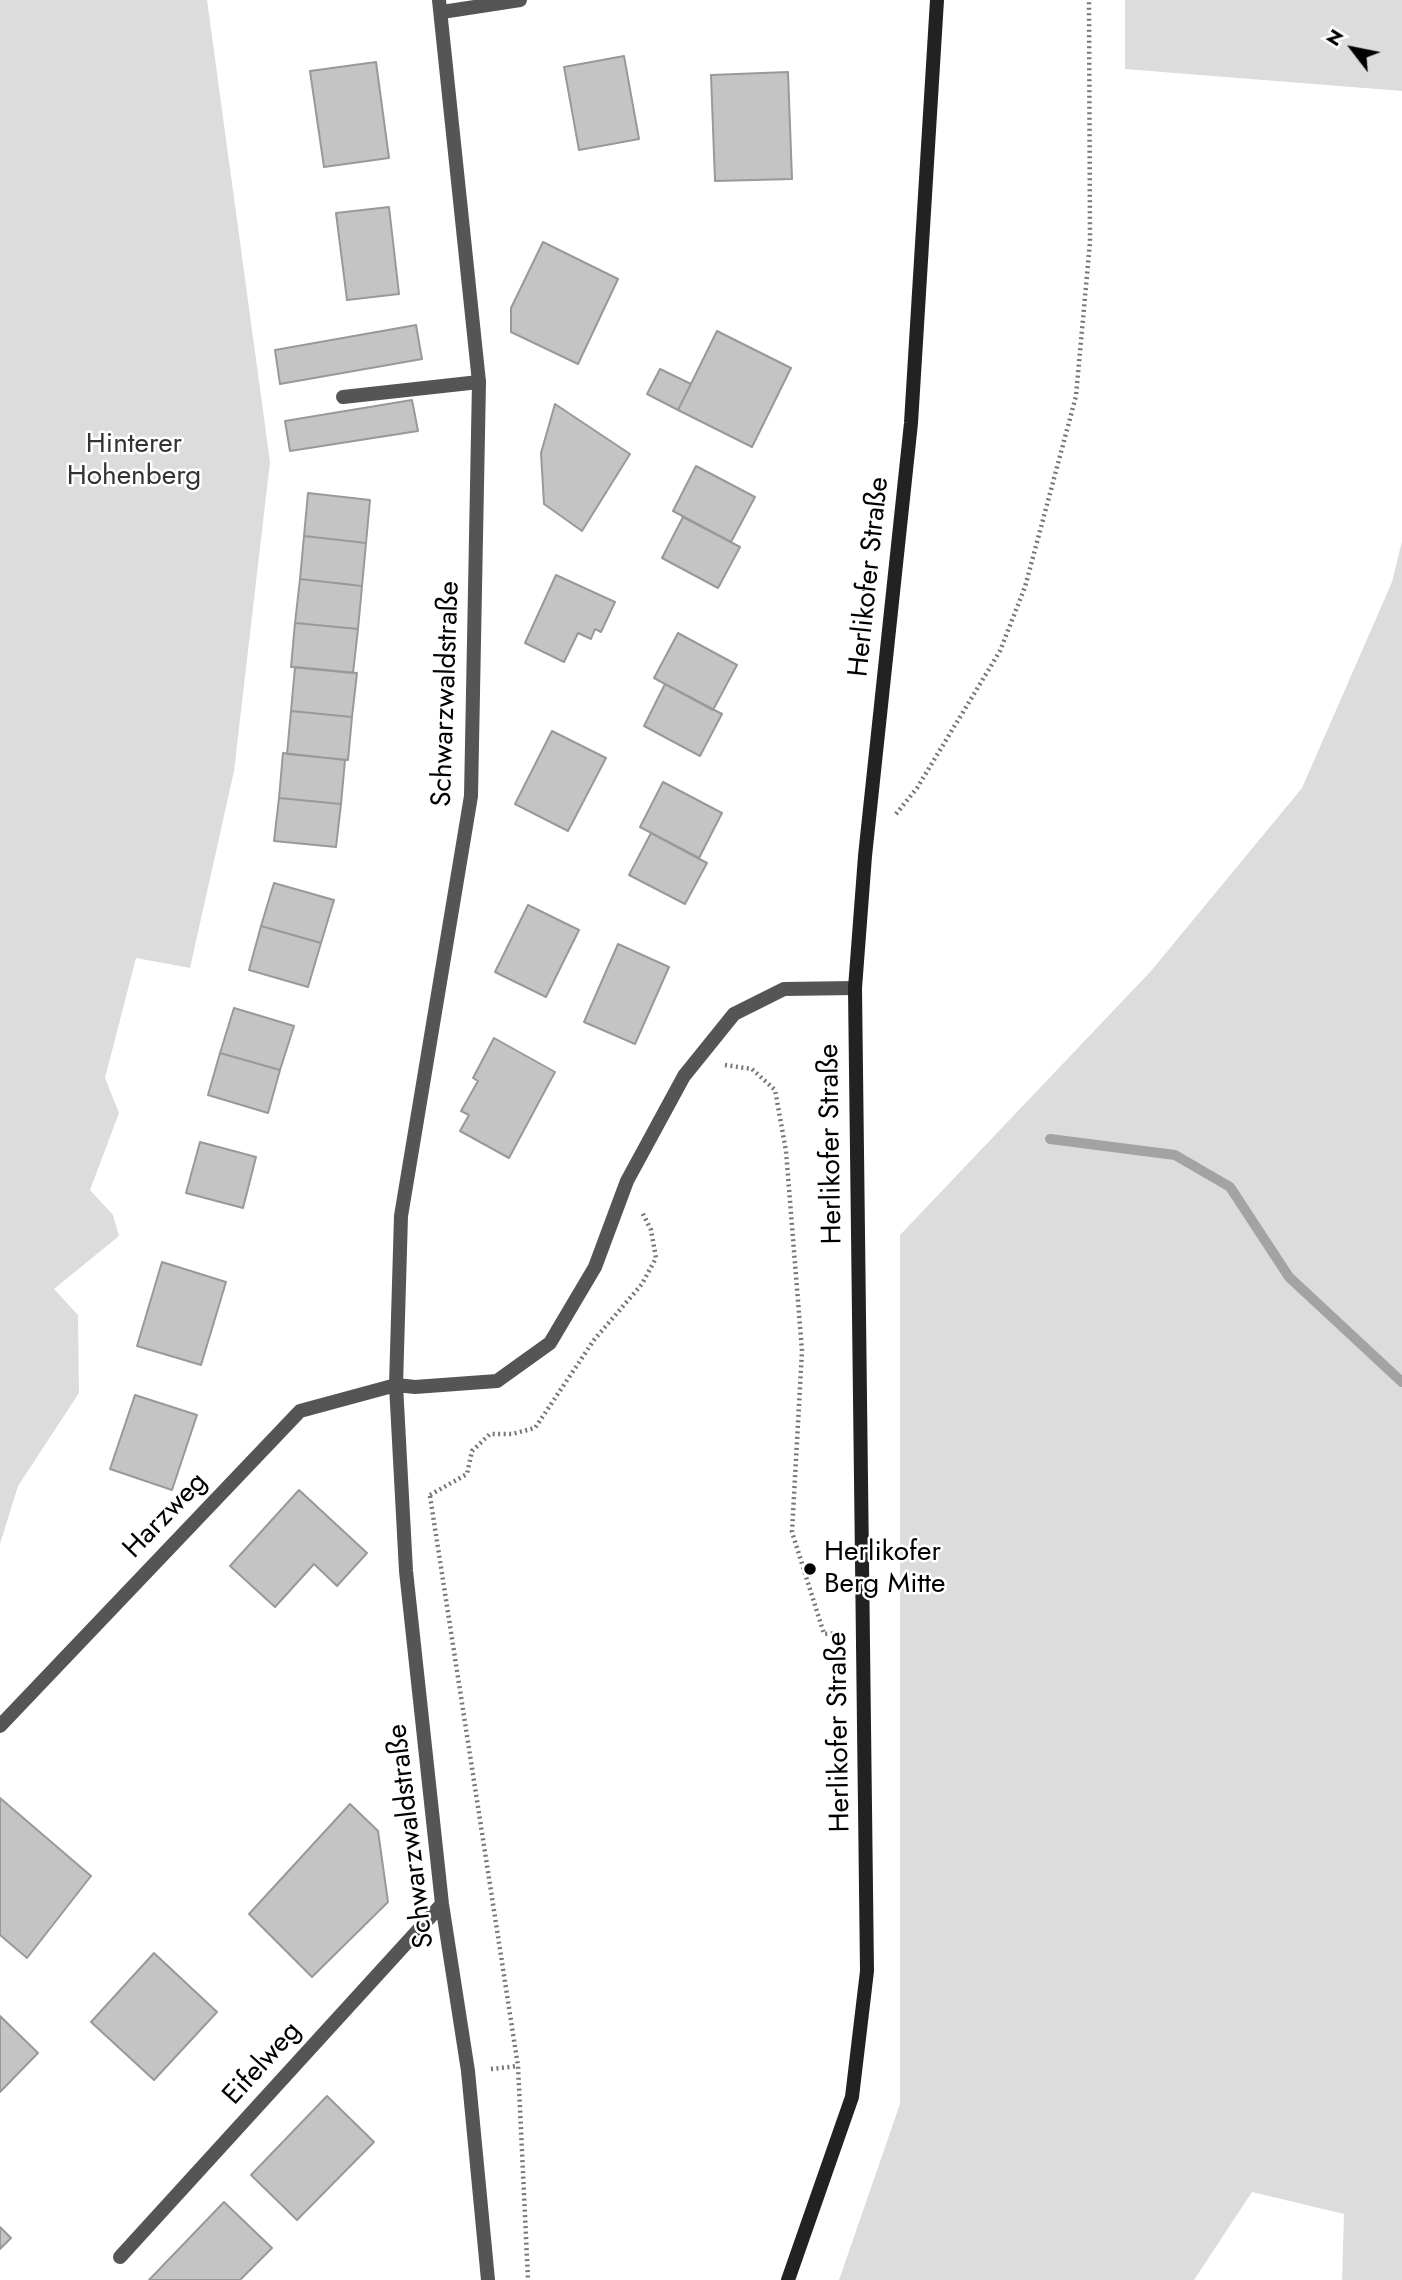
<!DOCTYPE html>
<html>
<head>
<meta charset="utf-8">
<style>
  body { margin:0 }
  #map { position:relative; width:1402px; height:2280px; overflow:hidden; background:#fff; font-family:Jost,sans-serif }
  canvas { display:block }
  .north { position:absolute; left:1318px; top:14px; width:70px; height:70px; -webkit-text-stroke:5px #fff; paint-order:stroke; rotate:302deg; font-size:19px; font-weight:700; line-height:28px; text-align:center; color:#000 }
  .north::after { content:''; display:block; margin:auto; width:24px; height:32px; background:#000; clip-path:polygon(50% 0,100% 100%,50% 72%,0 100%) }
</style>
</head>
<body>
<div id="map">
<canvas width="1402" height="2280"></canvas>
<div class="north">N</div>
</div>
<script>
const ctx = document.querySelector('canvas').getContext('2d');
ctx.lineJoin = 'round';
function paint(path, color) {
  ctx.fillStyle = color;
  ctx.fill(path, 'evenodd');
}
function trace(path, color, width, dash) {
  ctx.strokeStyle = color;
  ctx.lineWidth = width;
  ctx.lineCap = dash ? 'butt' : 'round';
  ctx.setLineDash(dash || []);
  ctx.stroke(path);
}
function label(font, color, halo, rows, align = 'center') {
  ctx.font = font + ' Jost,sans-serif';
  ctx.lineWidth = 5;
  ctx.setLineDash([]);
  ctx.textBaseline = 'middle';
  ctx.strokeStyle = halo;
  ctx.fillStyle = color;
  for (const [text, x, y, turn = 0] of rows) {
    ctx.save();
    ctx.translate(x, y);
    ctx.rotate((+turn || 0) * Math.PI / 180);
    ctx.textAlign = isNaN(turn) ? turn : align;
    if (halo) ctx.strokeText(text, 0, 0);
    ctx.fillText(text, 0, 0);
    ctx.restore();
  }
}
const green = new Path2D(`
  M0 0H207L270 462 234 771 190 968 136 958 105 1078 119 1113 90 1190 113 1215 119 1236 54 1289 78 1315 79 1393 18 1486 0 1544Z
  M1125 0H1402V91L1125 69Z
  M1402 541V2280H1342L1344 2214 1252 2192 1194 2280H839L900 2104V1235L1151 971 1302 788 1392 582Z`);
const stream = new Path2D(`
  M1050 1139 1175 1155 1230 1187 1289 1277 1402 1382`);
const building = new Path2D(`
  M624 56 639 139 579 150 564 67Z
  M376 62 389 158 324 167 310 71Z
  M788 72 792 179 715 181 711 75Z
  M389 207 399 294 347 300 336 213Z
  M543 242 618 279 578 364 511 332V308Z
  M416 325 422 359 280 384 275 350Z
  M717 331 791 368 752 447 678 410Z
  M660 369 691 384 678 410 647 394Z
  M412 400 418 431 290 451 285 421Z
  M555 404 630 454 582 531 544 504 541 453Z
  M696 466 755 497 731 542 673 511Z
  M308 493 370 500 366 543 304 536Z
  M683 517 740 547 718 588 662 558Z
  M304 536 366 543 362 586 300 579Z
  M556 575 615 602 601 632 595 629 591 639 578 633 564 662 525 643Z
  M300 579 362 586 358 629 295 623Z
  M295 623 358 629 353 673 291 667Z
  M678 633 737 665 713 710 654 678Z
  M295 667 357 673 352 717 291 711Z
  M665 684 722 714 700 756 644 726Z
  M291 711 352 717 348 760 287 754Z
  M552 731 606 758 568 831 515 804Z
  M283 753 345 760 341 804 279 798Z
  M663 782 722 813 699 858 640 827Z
  M279 798 341 804 336 847 274 841Z
  M651 833 707 863 685 904 629 875Z
  M274 883 334 900 321 943 261 926Z
  M528 905 579 930 546 997 495 972Z
  M261 926 321 943 308 987 249 970Z
  M618 944 669 967 635 1044 584 1022Z
  M234 1008 294 1026 280 1070 220 1053Z
  M494 1038 555 1072 509 1158 460 1131 469 1115 461 1111 478 1081 473 1078Z
  M220 1053 280 1070 268 1113 208 1095Z
  M200 1142 256 1157 243 1208 186 1193Z
  M162 1262 226 1282 201 1365 137 1346Z
  M135 1395 197 1415 172 1490 110 1469Z
  M299 1490 367 1553 337 1586 314 1564 275 1607 230 1566Z
  M0 1798 91 1876 27 1958 0 1935Z
  M350 1804 378 1831 388 1902 312 1977 249 1914Z
  M154 1953 217 2012 154 2080 91 2022Z
  M0 2016 38 2053 0 2092Z
  M327 2096 374 2142 297 2220 251 2175Z
  M224 2202 272 2248 240 2280H149Z
  M0 2227 11 2238 0 2249Z`);
const path = new Path2D(`
  M896 814 917 788 1000 651 1025 587 1076 396 1090 242 1089 0
  M725 1065 752 1069 775 1090 786 1151 802 1351 792 1532 824 1634 839 1633
  M430 1495 467 1474 472 1451 490 1434H512L535 1428 594 1340 642 1284 656 1258 651 1230 642 1212
  M430 1496 518 2066 528 2280
  M491 2069 518 2066`);
const lane = new Path2D(`
  M343 397 479 382`);
const street = new Path2D(`
  M439 0 479 382 471 796 401 1216 396 1385 406 1571 442 1904 468 2071 488 2280
  M442 12 520 0
  M0 1726 300 1411 396 1385 415 1387 497 1381 550 1343 595 1267 627 1181 684 1076 734 1014 784 989 855 988
  M120 2257 442 1904`);
const secondary = new Path2D(`
  M788 2280 852 2097 867 1971 855 988 865 856 911 423 937 0`);
const markers = [
  [810,1569,7,"#000"]
];
const parkNames = [
  ["Hinterer",134,445],
  ["Hohenberg",134,477]
];
const streetNames = [
  ["Herlikofer Straße",870,577,-84],
  ["Schwarzwaldstraße",447,694,-88],
  ["Herlikofer Straße",832,1144,-91],
  ["Harzweg",166,1516,-46],
  ["Herlikofer Straße",840,1732,-91],
  ["Schwarzwaldstraße",412,1836,-97],
  ["Eifelweg",263,2064,-48]
];
const poiNames = [
  ["Herlikofer",824,1553],
  ["Berg Mitte",824,1585]
];
paint(green, '#dcdcdc');
trace(stream, '#a3a3a3', 10);
paint(building, '#c4c4c4');
trace(building, '#999', 2);
trace(path, '#777', 4.5, [2, 3.5]);
trace(lane, '#555', 14);
trace(street, '#555', 14);
trace(secondary, '#222', 14);
for (const [x, y, r, color] of markers) {
  const dot = new Path2D();
  dot.arc(x, y, r, 0, 2 * Math.PI);
  ctx.fillStyle = color;
  ctx.fill(dot);
  trace(dot, '#fff', 2.5);
}
label('28px', '#333', '#fff', parkNames);
label('28px', '#000', '#fff', streetNames);
label('28px', '#000', '#fff', poiNames, 'left');
</script>
</body>
</html>
